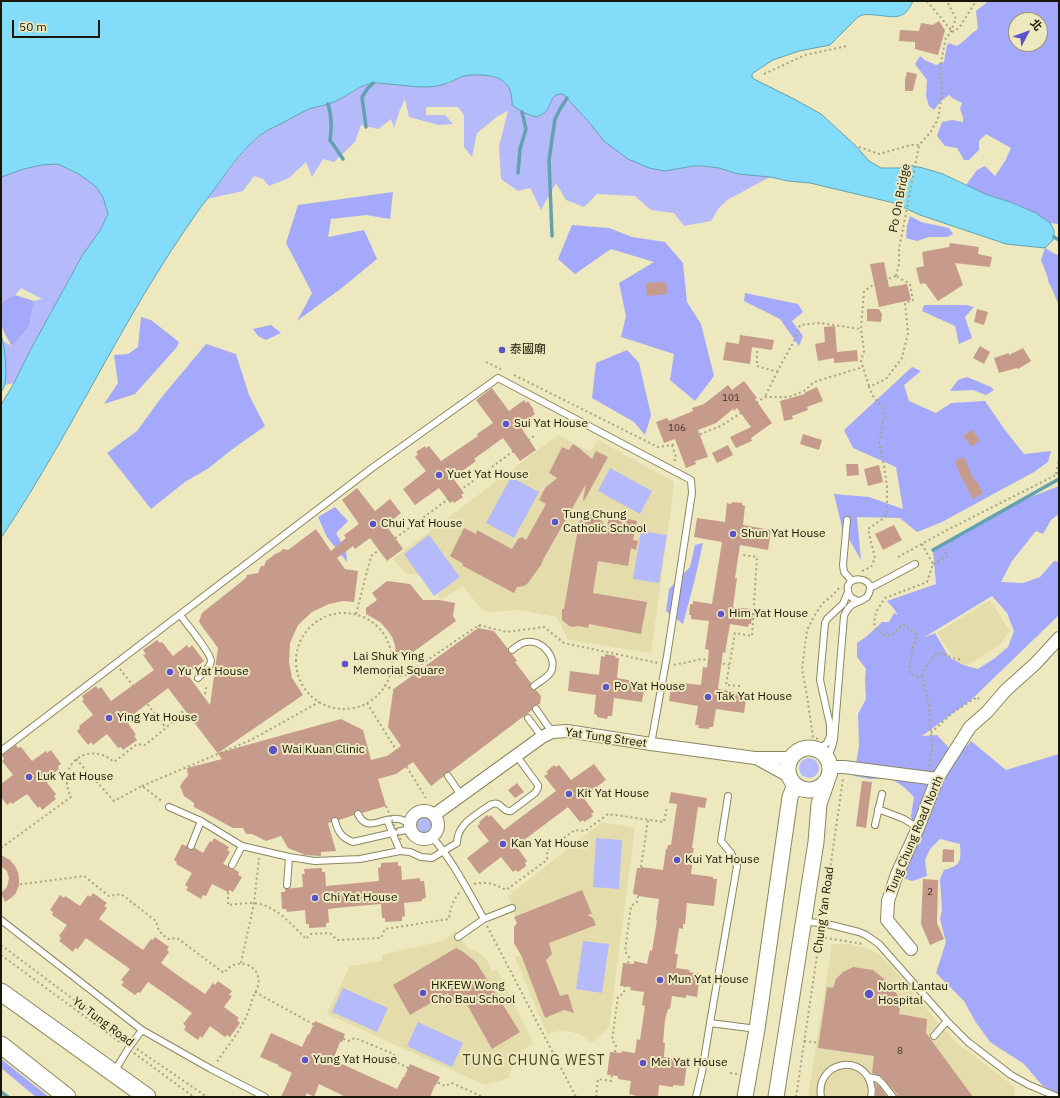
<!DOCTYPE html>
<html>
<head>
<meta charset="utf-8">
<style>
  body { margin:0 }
  #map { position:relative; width:1060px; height:1098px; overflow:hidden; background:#ede8bd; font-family:"IBM Plex Sans","Noto Sans TC",sans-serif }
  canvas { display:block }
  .frame { position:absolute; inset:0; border:2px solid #181607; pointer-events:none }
  .north { position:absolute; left:1008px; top:12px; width:40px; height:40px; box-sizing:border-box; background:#ede8bd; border:1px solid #989474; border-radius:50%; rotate:49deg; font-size:11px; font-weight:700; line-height:16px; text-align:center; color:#181607 }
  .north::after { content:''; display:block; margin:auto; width:14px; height:18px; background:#5c53cb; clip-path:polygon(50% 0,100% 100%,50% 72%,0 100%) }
  .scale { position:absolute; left:12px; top:20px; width:88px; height:18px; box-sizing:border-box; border:2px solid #181607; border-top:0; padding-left:5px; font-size:12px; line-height:14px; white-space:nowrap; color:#181607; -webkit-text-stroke:3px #ede8bd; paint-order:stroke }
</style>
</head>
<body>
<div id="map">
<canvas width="1060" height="1098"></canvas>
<div class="frame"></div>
<div class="north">北</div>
<div class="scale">50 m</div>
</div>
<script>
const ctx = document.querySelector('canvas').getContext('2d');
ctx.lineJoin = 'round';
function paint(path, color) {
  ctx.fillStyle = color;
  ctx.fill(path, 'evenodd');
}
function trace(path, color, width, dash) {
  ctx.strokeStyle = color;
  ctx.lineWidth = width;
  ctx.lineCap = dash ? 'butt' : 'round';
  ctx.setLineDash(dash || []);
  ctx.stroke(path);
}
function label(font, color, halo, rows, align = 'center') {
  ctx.font = font + ' "IBM Plex Sans","Noto Sans TC",sans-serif';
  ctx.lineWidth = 4;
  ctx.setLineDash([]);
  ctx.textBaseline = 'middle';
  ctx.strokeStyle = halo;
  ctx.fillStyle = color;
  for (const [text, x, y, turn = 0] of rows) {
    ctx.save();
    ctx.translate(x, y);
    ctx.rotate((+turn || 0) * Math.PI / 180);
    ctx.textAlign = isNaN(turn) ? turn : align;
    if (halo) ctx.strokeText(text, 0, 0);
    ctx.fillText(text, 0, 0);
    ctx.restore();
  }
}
const built = new Path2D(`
  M558 435 590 452 598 440 673 481 674 486 651 653 568 640 557 617 518 610 488 612 480 608 463 586 441 600 422 576 405 573 393 559Z
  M990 600 1010 631 999 646 961 669 937 633Z
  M602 822 635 828 609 1028 591 1043 583 1036 572 1032 559 1031 547 1034 515 957 521 955 515 931 517 920 508 896Z
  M456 931 468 948 478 952 486 959 492 971 497 969 533 1043 525 1049 517 1056 512 1066 509 1078 485 1085 327 1014 350 966 382 961V955L442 941Z
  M832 944H850L867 948 880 955 891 966 937 1021 958 1044 1015 1087 1014 1097H808Z`);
const green = new Path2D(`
  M464 75H486L500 79 508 85 513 95 532 116 537 117C540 115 544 114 546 111 553 103 549 94 563 94L589 122 605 142 665 171 693 166 719 168 738 174 770 177 727 200 718 209 711 221 684 226 674 213 651 210 635 196 597 194 584 207 566 200 556 183 541 210 530 188 518 191 501 179 499 146 508 111 498 116 477 133 472 157 464 147V115L458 107H426V115H445L453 124 439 125 409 117 405 99 399 112 394 128 391 119 378 129 361 125 355 142 334 162 323 159 312 177 306 162 289 178 269 186 263 179 254 176 243 191 207 199 247 147 265 132 308 109 328 104 339 100 362 87 373 83 393 84H448Z
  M58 164C74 172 92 179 102 195 105 201 106 208 108 214L101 229 82 256 32 347 14 383 5 385V359L3 341 12 346 29 327 34 301 42 299 21 288 15 295 1 302V177L24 169 41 165Z
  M610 468 652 491 640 514 598 491Z
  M511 477 539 492 514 538 486 523Z
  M641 531 667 535 659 583 633 579Z
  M429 535 460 577 434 596 404 554Z
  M799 768a10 10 0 1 1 20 0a10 10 0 1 1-20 0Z
  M412 825a12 12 0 1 1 24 0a12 12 0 1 1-24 0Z
  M596 838 622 840 619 889 593 887Z
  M583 941 609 944 602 993 576 989Z
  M343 988 388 1008 377 1032 332 1012Z
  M418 1022 463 1043 452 1067 407 1046Z`);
const forest = new Path2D(`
  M988 1H1059V224L1050 223 1036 213 1010 202 985 194 966 185 977 170 985 166 995 176 1005 161 1011 148 986 134 979 141V150L969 160H964L957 148 945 146 937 136 942 122 952 120 963 122V117L960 109 962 103 954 99 949 95 940 102 934 110 929 106 926 96 927 80 915 64 920 56 925 60 936 65 944 62 947 45 949 43 957 46C965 41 970 34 978 29L976 11 985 4ZM1016 20H1040V44H1016Z
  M393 192 390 219 366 215 331 219 328 237 364 230 377 259 343 287 297 321 312 293 286 243 298 205Z
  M910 216 921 222 949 228 953 234 947 237H929L917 241 906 238 907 226Z
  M572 225 609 228 632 237 665 242 683 263 687 302 701 324 714 376 695 401 670 380 674 354 621 337 626 316 619 283 654 262 611 249 575 274 558 259Z
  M1045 248 1055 254 1059 255V306L1053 291 1048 281V278L1041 260Z
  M745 293 798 304 803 312 792 321 803 336 799 346 780 319 744 301Z
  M15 295 34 301 29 327 12 346C4 333 1 329 1 313 1 308 1 305 3 301Z
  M924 305H966L974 307 965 317 972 338 959 344 955 326 922 311Z
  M141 317 151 320 179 342 177 347 135 394 104 404 118 383 114 355 128 354 138 347Z
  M271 325 281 333 266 340 258 336 253 329Z
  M206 344 236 354 249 395 265 426 230 451 209 468 185 482 151 509 107 453 137 431 161 398Z
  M627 350 639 363 651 415 645 435 634 422 592 398 596 363Z
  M912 367 921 371 904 385 909 401 936 413 951 403 985 401 1005 430 1024 454 1051 451 1048 462 1034 472 942 522 917 532 900 518 857 517 861 560 842 527 834 494 869 497 903 509 896 467 853 448 844 430Z
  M967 377 991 387 994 390 986 395 973 390 950 391 958 380Z
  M1059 486V514L1051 520 1043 534 1036 531 1012 561 1001 582 1023 583 1040 577 1054 561 1059 562V615L971 700 922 736 937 735 950 749 966 747 971 741 1006 770 1059 754V1095L1042 1085 1024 1064 990 1042 975 1021 964 1001 936 973 946 942 940 919 942 910 940 879 944 870C962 865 961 861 960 844L940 839 930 849 925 860 927 876 912 881 903 878 907 858 915 835 911 816 914 797 904 787 890 778 870 779 854 776 859 746 858 714 866 699 865 680 866 669 857 657V643L867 636 882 622H889L894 613 898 615 894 609 887 601 936 584 933 550 1018 502ZM992 596 1007 613 1014 631 1008 647 995 658 978 669 963 665 949 657 935 633 923 638Z
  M335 507 348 521 336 533 346 551 347 562 327 537 318 517Z
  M703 543 695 579 683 624 666 611 669 589 690 567 695 545Z
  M1 1059 49 1097H36L1 1068Z`);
const water = new Path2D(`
  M1 1H913C904 21 895 17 876 15 869 15 865 13 858 17L830 45 799 51 773 60 753 73 752 74V77L754 79 796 100 821 114 856 146 869 161 881 168H900L909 165 923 168 943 174 966 185 985 194 1010 202 1036 213 1050 223 1054 230V237L1053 240 1045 248 1006 244 920 215 894 203 810 183 788 181 770 177 738 174 719 168 703 166H693L665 171 649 168 628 159 605 142 589 122 563 94C549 94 553 103 546 111 544 114 540 115 537 117 528 115 520 111 512 105 513 82 500 75 478 75 471 75 465 75 459 78 432 92 417 86 388 84 383 84 377 82 373 83 360 85 349 95 338 100 329 105 319 106 309 109 304 111 300 114 295 116 286 121 277 126 268 130 246 143 231 167 216 187 132 296 78 424 1 538V405L14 383 32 347 82 256 101 229 108 214 103 197 96 187 86 179 77 173 58 164 41 165 24 169 1 177Z
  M1 335C5 345 8 377 4 387 3 389 2 391 1 392Z`);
const stream = new Path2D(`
  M328 104C332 117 332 127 330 140L343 159
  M366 127 362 97 368 88 373 83
  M518 173 520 149 526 129 522 112
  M552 236 549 160 555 119 560 109 567 98
  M1054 237 1059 240
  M933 550 1059 479
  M1 1092 8 1097`);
const building = new Path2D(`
  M939 21 945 30 938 55 915 49V42L899 41 900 30 919 31 921 23 933 25Z
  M907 72 917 74 913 91H905V80Z
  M950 243 979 247 978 254 992 257 990 267 955 263 963 285 938 301 925 283 920 284 916 268 924 266 922 252 949 247Z
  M884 262 889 287 907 284 911 300 879 307 870 264Z
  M666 282 667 294 647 296 646 283Z
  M867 309H879L882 314 881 322 867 321Z
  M977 309 988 312 984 325 974 322Z
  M835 326 837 352 857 350 858 361 834 363V358L818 361 815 344 825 342 824 327Z
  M740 335 774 340 772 350 752 347 750 364 723 360 726 342 739 344Z
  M980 346 990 352 984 364 973 358Z
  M1023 348 1031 361 1018 369 1017 368 999 373 994 358 1009 353V355Z
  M744 381 757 398 755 399 772 423 751 438 752 441 736 448 730 437 751 427 737 408 734 411 733 409 716 423 698 430 708 457 695 461 696 464 686 468 675 439 664 443 656 422 667 418 669 421 693 411 692 408 704 404 728 385 732 390Z
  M817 387 823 401 807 407 808 410 792 416 793 419 784 421 780 401 805 394 804 393Z
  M492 388 509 411 524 400 526 403 528 401 534 410 533 411 535 414 520 426 536 450 520 461 503 438 474 459 476 461 453 478 464 493 461 495 463 497 454 503 453 501 450 503 439 488 415 505 403 489 426 471 415 457 418 454 416 452 425 446 426 448 429 446 441 461 478 436 477 434 493 423 476 400Z
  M972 430 980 440 972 447 963 436Z
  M803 434 822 440 819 450 800 444Z
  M573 444 579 448 592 459 596 451 608 457 584 501 583 500 586 484 544 558 541 565 528 583 524 586 517 587 514 593 463 566 462 563 450 556 464 528 476 534 477 530 512 549 518 539 522 537 526 540 546 504 539 500 545 488 557 478 549 473 562 447 569 450Z
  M728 445 733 455 717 463 712 453Z
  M964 457 975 482 977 481 983 493 973 499 960 475 955 461Z
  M846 464H858L859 475 847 476Z
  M879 465 883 482 868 486 864 469Z
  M357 488 375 511 390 499 401 513 386 525 403 549 387 561 370 538 355 549 353 546 337 558 345 569 358 571 354 602 343 601 329 604 312 612 298 625 290 643 289 662 292 678 303 695 218 753 341 719 363 730 371 760 387 756 401 746 388 727 393 692 395 688 478 628 494 631 508 649 509 653 512 654 517 661 515 662 531 683 530 686V688L533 690H536L541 696 540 704 533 706 532 710 450 772 445 773 444 776 431 786 413 762 396 774 378 779 386 806 362 813 360 810H357L354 812V815L339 820 336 817 332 818 331 822 328 823 336 851 321 852V856L305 855 288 848 281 836 266 841 252 834H246L243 828H233L194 807V803L184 796 180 786 184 780 188 776 187 768 222 759 168 688 126 720 136 735 134 736 137 740 123 750 121 747 118 748 107 734 93 745 91 742 88 745 77 731 80 728 79 726 93 715 82 701 84 700 82 696 96 686 98 689 101 687 111 701 154 670 143 655 146 654 143 650 157 640 160 643 162 642 173 656 187 645 189 648 192 645 204 661 187 674 210 705 218 648 201 625 199 621 202 613 246 578 247 575 258 573 261 566H264L266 561 275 554 280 552 283 549 288 550 316 529 331 551 346 538 344 535 359 524 342 500Z
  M732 502 742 503V505L745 506 743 525 771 530 768 550 740 545 735 578H737L733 607 751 609 750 613H753L751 624H749L748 627 730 624 725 653 723 652 718 689 747 694 744 713 716 709 713 727H709V729L698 728 699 725H695L698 706 669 701 672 682 701 685 703 667 707 668 709 650 705 649 709 621 691 619V615H689L690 604H693V601L712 604 722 542 694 537 697 518 725 522 727 503 731 504Z
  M589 513 596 514 607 528 609 515 637 521 633 540 638 541 636 550 631 548 628 566 598 561 593 593 647 602 641 634 589 624 588 628 578 626 573 627 569 626 562 620V609H564L579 522Z
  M894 525 902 540 883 550 875 534Z
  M387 581 410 584 423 600H439L455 603 453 616 456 621 409 655H396L395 645 392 637 388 631 380 622 366 614V608L377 600 372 593Z
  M605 654 616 656 615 658H619L617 678 645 683 642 702 614 698 612 716H608L607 719 597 717V715L594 714 596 695 568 691 570 671 599 675 601 656 605 657Z
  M16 745 18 748 21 747 32 761 46 751 47 753 51 750 61 764 58 766 59 769 45 780 56 794 54 796 56 799 42 810 40 806 38 808 27 794 12 804 11 802 7 805 1 797V784L13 775 2 761 4 759 2 755Z
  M594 764 606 780 583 797 594 812 591 814 593 816 584 822 583 820 580 822 568 807 516 846 527 861 525 863 526 866 518 872 516 870 513 872 501 857 479 874 467 858 489 841 477 826 480 824 479 822 487 815 489 817 491 815 504 830 556 791 544 776 548 774 546 772 554 765 556 767 559 765 571 780Z
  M862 781 872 782 866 828 856 826Z
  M517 783 524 792 515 798 508 790Z
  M671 792 707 798 705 808 698 807 692 848H694L693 853H694L691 874 713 877V879H717L714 906 687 903 685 924H683V929L679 928 675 954H678L676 968 690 970 689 972 700 974 697 997 686 995V998L672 996 670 1009H668L665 1020 663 1043H665L664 1057 677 1059V1062L687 1063 684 1086 673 1085V1087L659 1085 658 1097H637V1096L629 1094 631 1081 618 1079V1076L607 1075 610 1052 621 1053 622 1051 635 1053 637 1039 640 1040 645 1006 642 1005 644 992 630 990 631 987 620 986 623 963 634 964V961L647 964 650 950 652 951 657 920H656L659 899 638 896V895L633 894 637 868H641V867L663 870 666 849H667L668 845H671L677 804 669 803Z
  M214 838 229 847 227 850 230 852 223 864 228 866 230 869H234L239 872 238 875 242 877 233 892 230 890 228 892 212 884 206 896 203 895 201 899 186 890 188 887 185 885 192 873 176 864 177 862 174 860 182 844 186 846 187 845V847L189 850H192L195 848 203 853 210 841 212 842Z
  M943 849 954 850V862H942Z
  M1 855 10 860 15 866 18 872 19 879V885L16 893 11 898 5 902 1 893 7 887 9 878 7 871 1 866Z
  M398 862V866H401L402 880 420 878V881H424L426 898 422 899V901L404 903 405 916 402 917V921L385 922V918H382L381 904 346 907 328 909 329 923H326V927L309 928V924H306L305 910 287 912 286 909H282L281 892H285V889L303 887 302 874H305L304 869 322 868V872H325L326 886 379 881 378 868 381 867V863Z
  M923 879 938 880 937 923 944 939 930 945 921 924Z
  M582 890 592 914 587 915 593 918 596 925 549 943 552 954 546 960 560 996 568 994 574 1013 564 1010 545 1018 522 957 514 943V927L517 923 514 917Z
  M93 893 107 903 104 906 107 908 99 919 143 950 151 939 153 940 155 937 169 947 167 950 169 952 161 963 176 974 205 994 213 983 215 985 218 981 232 991 229 995 232 996 224 1007 239 1018 237 1020 240 1023 230 1037 227 1035 225 1037 210 1026 202 1038 200 1036 198 1040 184 1030 186 1026 183 1024 192 1013 177 1002 148 982 140 993 138 992 135 995 121 985 124 982 121 980 130 969 86 938 78 949 75 948 73 952 59 941 61 938 59 936 67 925 52 915 53 912 50 910 60 895 64 898 65 896 80 906 88 895 90 897Z
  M456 948 462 951 476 962 520 1032 492 1049 465 1001 457 1006 448 993 410 1015 393 985Z
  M853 967 873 970 883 978 893 988 901 1001 899 1014 927 1019 926 1033 973 1097H897V1094L881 1076 872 1073 874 1056 818 1048 827 987 833 988 836 979 843 972Z
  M315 1021 345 1034 342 1042H340L333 1060 397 1089 403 1077H404L410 1064 440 1077 436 1085H435L430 1097H346L319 1084 314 1097 307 1093 305 1097H281L292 1073 278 1066 279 1065 260 1057 271 1033 302 1047 308 1034 309 1035Z
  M875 1083 880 1087 887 1097H876V1089Z`);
const path = new Path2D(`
  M927 1 951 30
  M952 32 959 28 976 1
  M764 74 805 55 847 46
  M859 147 879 154 911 145H919L930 133 938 119 942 94 940 67 946 37 951 33V30L956 19 947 1
  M896 276 899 264V249L919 146
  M757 351V366L777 372 765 397
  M486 362 501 369
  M777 372 795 339 800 325 820 323 861 329
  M514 375 658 447 672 445 721 426 765 397H789L804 391 814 382 863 367
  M869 386 861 361 864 351 861 329 864 291 875 284 896 276
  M672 445 676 457 674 462
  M1056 474 1059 460
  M922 544 933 564 927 582 885 598 876 612 874 623 876 629 884 635 891 636 903 624 917 635 912 650 909 671 911 674 919 678 922 676 929 705 932 748 929 767
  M898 557 947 530 1056 475 1059 472
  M933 564 948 556 945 551
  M862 571 871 567 875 558 868 529 884 518 887 512V487L884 466 879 442 884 418 883 409 873 396 869 387 886 379 902 358 908 333 905 303 913 300 910 284 896 276
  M296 661a48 48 0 1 1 96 0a48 48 0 1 1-96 0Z
  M356 614 371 556 534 436
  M479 625 487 653
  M674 665 702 659 729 665
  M120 669 166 728
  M390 674 404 676 479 625 507 632 544 627 564 643 658 663
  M922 676 925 668 937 653H941L956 659 963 660
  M384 685 401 693
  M740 686 726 685 735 633 752 636 757 557 743 555
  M367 703 426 798
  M931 733 952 713 974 699 978 697 979 702
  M818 739 813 737 807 696 802 669 807 630 816 613 823 603 833 595 839 588
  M76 759 114 801 142 786 163 802
  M142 786 251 740 319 702
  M1 848 71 797C55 766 87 739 114 762L137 744 145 745 166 728 184 710 205 694 206 688 203 685
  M641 867 648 820
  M474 884C486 881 495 884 506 890L547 860V850L575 830 585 831 608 814 664 822 667 806
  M15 885 84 876 109 896 121 894 156 921 159 931 168 939 177 938 224 973C236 955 263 965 258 986 257 990 255 993 253 997 250 1006 248 1015 243 1023 236 1037 225 1049 217 1062
  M228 892V905C236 904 245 903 253 903 275 904 292 925 306 939L311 934 330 933 337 940 381 938 385 929 449 919C450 908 453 900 460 892
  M824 915 825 904 843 779
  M487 926 576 1097
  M820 937 863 944
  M1 945 125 1038
  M1 955 121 1043
  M241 963 254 903 259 858
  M628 963 629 957 625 951 631 906 637 902 638 896
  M255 992 313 1024 348 1041 355 1038 394 1054 396 1062 445 1086 452 1083 483 1097
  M804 1041 820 1043
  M137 1049 207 1097
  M615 1052 616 1045 612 1040 618 997 624 993 625 986
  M134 1053 194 1097
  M730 1073 737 1074
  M596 1097 598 1079 611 1081 612 1075
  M796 1097 819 942 821 931`);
const service = new Path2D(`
  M847 520 843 565 844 572 852 581
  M870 587 874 586 915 564
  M180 615C186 623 211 653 211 661 210 669 203 673 198 678
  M512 650C516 647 520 643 526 642 541 639 558 657 551 672 547 678 539 682 534 686
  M536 709 552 732
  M528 718 542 737
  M818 750 827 743 830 736V725L820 680 825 623 827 619 843 604 848 592
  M1 751 372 468 498 378 691 480 692 493 667 656 651 744
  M827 758 832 747 834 739 844 616C851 600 855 606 867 597 881 575 840 573 849 594 851 599 855 600 859 601
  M448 776 461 795
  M169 807 201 821 242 846 289 857 315 861 360 859 400 851 410 852 421 857 432 858 457 843C457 824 476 815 490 805 502 799 501 813 511 811L535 793 538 788V785L516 755
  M878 809 904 819 918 828
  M358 814C367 834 383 816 398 819 402 819 406 822 409 824
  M387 820 400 851
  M335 821C338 832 342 838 353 842L410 829
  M875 825 882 794
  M432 837C453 861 468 891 484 919
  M191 846 201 821
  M232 865 242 846
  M287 885 289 857
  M1 920 142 1030 211 1069 265 1097
  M805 922 823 923 859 932 866 935 879 944 947 1021 968 1042 1011 1075 1029 1085 1058 1097
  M458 937 484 919 512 908
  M710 1023 737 866 731 853 721 841 728 796
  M934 1036 947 1021
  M114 1072 128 1049 142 1030
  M868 1077 878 1079 883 1084 893 1097
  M696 1097 702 1072 710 1023 757 1029
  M821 1097C815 1062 863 1052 871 1085 872 1089 872 1093 871 1097`);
const minor = new Path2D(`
  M758 759 789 776
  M830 767H844L937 779
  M410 825a14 14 0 1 1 28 0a14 14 0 1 1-28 0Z
  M434 815 542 737 552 732 567 731 651 744 755 758H791
  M911 949 887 920 888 901 897 874 918 828 937 779 970 727 987 712 1006 690 1035 664 1059 638`);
const tertiary = new Path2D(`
  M788 769a21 21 0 1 1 42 0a21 21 0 1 1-42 0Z
  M745 1097 757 1029 790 797 795 785
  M776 1097 816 842 819 804 827 781`);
const secondary = new Path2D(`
  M1 992 147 1097
  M1 1045 67 1097`);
const pathBridge = new Path2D(`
  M386 806 401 841`);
const markers = [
  [502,350,4,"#5c53cb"],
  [506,424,4,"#5c53cb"],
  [439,475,4,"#5c53cb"],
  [555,522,4,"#5c53cb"],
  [373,524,4,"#5c53cb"],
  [733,534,4,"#5c53cb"],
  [721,614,4,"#5c53cb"],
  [345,664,4,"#5c53cb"],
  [170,672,4,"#5c53cb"],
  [606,687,4,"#5c53cb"],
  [708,697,4,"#5c53cb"],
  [109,718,4,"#5c53cb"],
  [273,750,5,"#5c53cb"],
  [29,777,4,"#5c53cb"],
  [569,794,4,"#5c53cb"],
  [503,844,4,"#5c53cb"],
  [677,860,4,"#5c53cb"],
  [315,898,4,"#5c53cb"],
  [660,980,4,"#5c53cb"],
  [423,993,4,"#5c53cb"],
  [869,994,5,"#5c53cb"],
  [305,1060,4,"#5c53cb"],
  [643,1063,4,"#5c53cb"]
];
const numberNames = [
  ["101",731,398],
  ["106",677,428],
  ["2",930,892],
  ["8",900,1051]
];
const streetNames = [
  ["Po On Bridge",900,198,-79],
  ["Yat Tung Street",606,738,8],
  ["Tung Chung Road North",915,835,-67],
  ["Chung Yan Road",824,910,-82],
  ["Yu Tung Road",103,1022,37]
];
const poiNames = [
  ["泰國廟",510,350],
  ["Sui Yat House",514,424],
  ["Yuet Yat House",447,475],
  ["Tung Chung",563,515],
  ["Catholic School",563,529],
  ["Chui Yat House",381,524],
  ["Shun Yat House",741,534],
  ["Him Yat House",729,614],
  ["Lai Shuk Ying",353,657],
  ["Memorial Square",353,671],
  ["Yu Yat House",178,672],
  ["Po Yat House",614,687],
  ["Tak Yat House",716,697],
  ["Ying Yat House",117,718],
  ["Wai Kuan Clinic",282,750],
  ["Luk Yat House",37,777],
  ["Kit Yat House",577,794],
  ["Kan Yat House",511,844],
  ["Kui Yat House",685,860],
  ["Chi Yat House",323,898],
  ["Mun Yat House",668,980],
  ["HKFEW Wong",431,986],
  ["Cho Bau School",431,1000],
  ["North Lantau",878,987],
  ["Hospital",878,1001],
  ["Yung Yat House",313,1060],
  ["Mei Yat House",651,1063]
];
const quarterNames = [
  ["TUNG CHUNG WEST",534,1061]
];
paint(built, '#e4ddab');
paint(green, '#b5bafa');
paint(forest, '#a5a9fc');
paint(water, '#83ddfa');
trace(water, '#63a1b1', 1);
trace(stream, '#63a1b1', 3.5);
paint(building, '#c69b8c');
trace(service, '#8c865f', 8);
trace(minor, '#8c865f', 14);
trace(tertiary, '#8c865f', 17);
trace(secondary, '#8c865f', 19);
trace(path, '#a8a482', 2, [2, 3]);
trace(service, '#fff', 6);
trace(minor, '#fff', 12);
trace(tertiary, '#fff', 15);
trace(secondary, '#fff', 17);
trace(pathBridge, '#a8a482', 2, [2, 3]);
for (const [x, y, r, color] of markers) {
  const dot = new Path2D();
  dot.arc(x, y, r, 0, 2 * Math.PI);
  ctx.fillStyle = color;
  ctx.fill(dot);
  trace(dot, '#ede8bd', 1.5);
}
label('10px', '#443728', null, numberNames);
label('12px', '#181607', '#ede8bd', streetNames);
label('12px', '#181607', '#ede8bd', poiNames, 'left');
ctx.letterSpacing = '1px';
label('14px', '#49441e', '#ede8bd', quarterNames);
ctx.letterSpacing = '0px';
</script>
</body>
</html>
